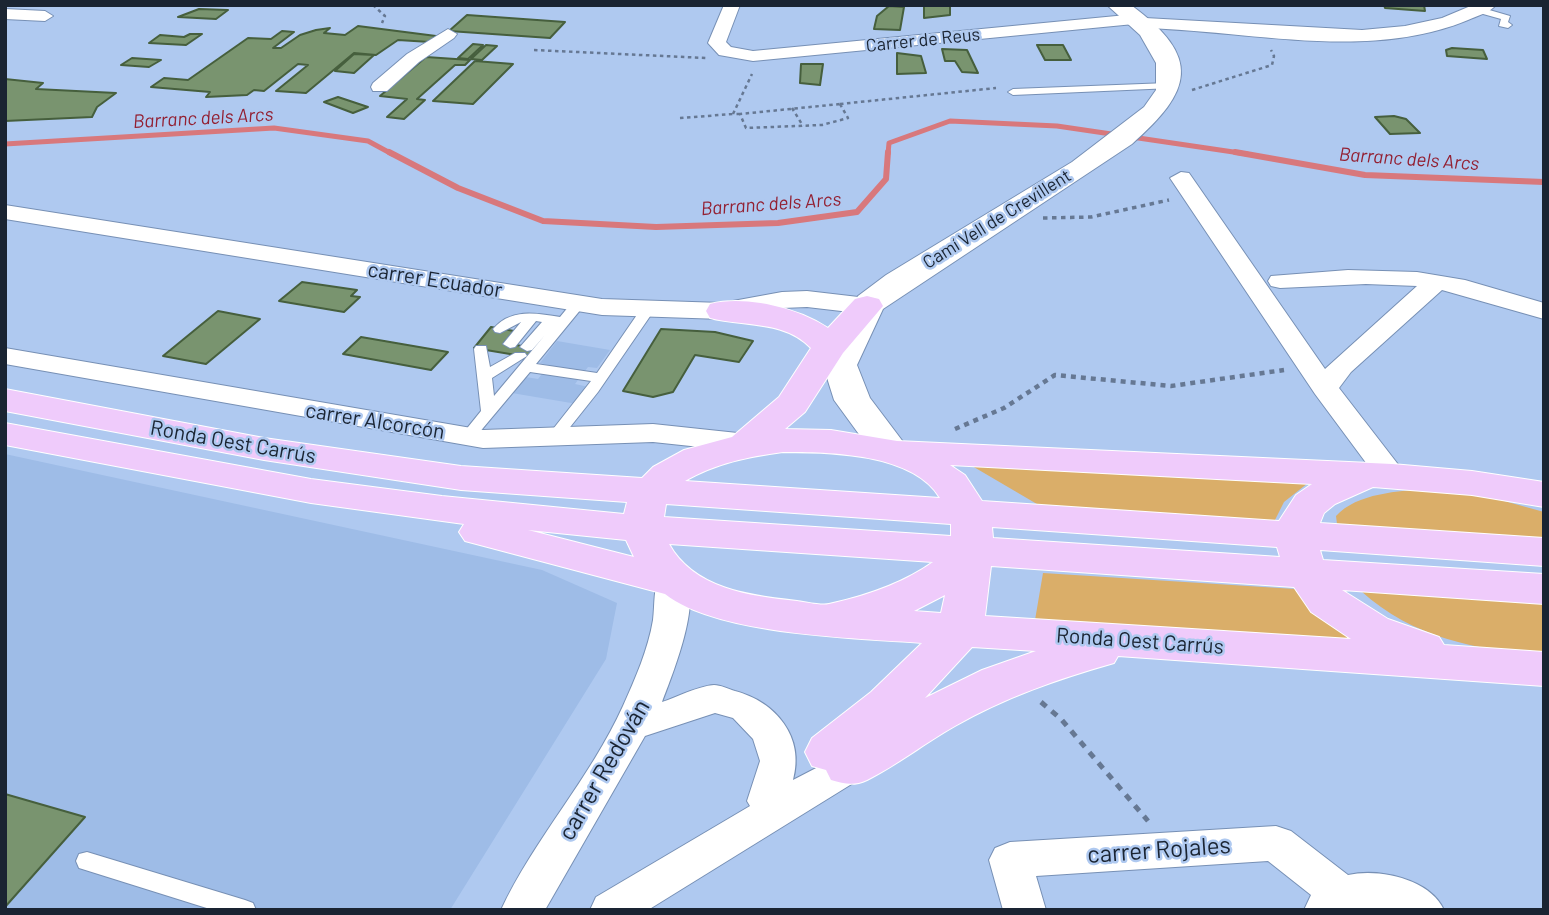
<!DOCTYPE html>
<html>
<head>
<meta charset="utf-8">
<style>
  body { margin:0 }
  #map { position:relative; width:1549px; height:915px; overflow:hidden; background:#afc9f0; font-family:Barlow,sans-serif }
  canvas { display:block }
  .frame { position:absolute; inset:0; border:7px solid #1a2432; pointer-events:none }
</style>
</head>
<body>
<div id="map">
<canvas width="1549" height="915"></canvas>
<div class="frame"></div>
</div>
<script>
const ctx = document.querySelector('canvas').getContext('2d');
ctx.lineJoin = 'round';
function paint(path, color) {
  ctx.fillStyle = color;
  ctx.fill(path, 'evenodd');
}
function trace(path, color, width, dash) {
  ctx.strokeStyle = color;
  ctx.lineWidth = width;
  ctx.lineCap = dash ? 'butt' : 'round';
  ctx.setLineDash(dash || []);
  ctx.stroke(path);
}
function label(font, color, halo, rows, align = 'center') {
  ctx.font = font + ' Barlow,sans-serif';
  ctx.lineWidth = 5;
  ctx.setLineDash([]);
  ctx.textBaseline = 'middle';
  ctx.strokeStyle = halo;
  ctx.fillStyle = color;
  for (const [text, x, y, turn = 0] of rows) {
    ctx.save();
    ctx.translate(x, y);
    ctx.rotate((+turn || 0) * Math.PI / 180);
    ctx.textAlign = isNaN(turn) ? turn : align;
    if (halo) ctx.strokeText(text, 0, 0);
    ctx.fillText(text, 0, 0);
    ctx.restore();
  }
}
const built = new Path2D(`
  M557 341 610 350 597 368 588 367 575 384 589 387 577 404 500 391 513 375 538 379 549 365 540 363Z
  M5 454 542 570 617 603 606 659 450 910H5Z`);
const green = new Path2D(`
  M967 463 1308 483 1284 502 1273 524 1042 507Z
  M1428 489 1486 496 1544 512V539L1337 524 1336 516C1357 493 1399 491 1428 489Z
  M1043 573 1295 589 1365 643 1035 620Z
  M1361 591 1544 604V655C1476 650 1413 638 1361 591Z`);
const streamFar1 = new Path2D(`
  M5 144 274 128 368 141 392 154
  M888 154 889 143 950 121 1057 126 1247 154`);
const stream = new Path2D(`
  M389 152 458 188 543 221 656 227 778 223 857 212 886 179 888 152
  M1235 152 1365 175 1544 182`);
const building = new Path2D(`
  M950 5V15L924 18V6Z
  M1384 5H1424L1425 11 1385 8Z
  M889 6 904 7 900 30 874 29 877 16Z
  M199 9 228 10 216 19 178 17Z
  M467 15 565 22 550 38 449 31Z
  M358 26 436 36 430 42 398 40 376 55 354 53 306 93 276 91 308 65 298 64 264 91 254 90 247 95 206 97 210 92 151 87 164 78 188 80 248 38 271 39 282 31 294 32 273 48H281L300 35 316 30 330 28 324 33 345 35Z
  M190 34H202L186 45 149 43 160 35 184 37Z
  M473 44 483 45 468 59 458 58Z
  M486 45 497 46 482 60 471 59Z
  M1037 45H1063L1071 60H1045Z
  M1452 48 1483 50 1487 59 1447 56 1446 50Z
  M942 49 967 50 978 73 962 72 955 61H945Z
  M897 53 921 56 926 73 897 74Z
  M354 54 374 55 354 73 335 71Z
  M426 57 470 60 465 65H455L417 99 425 100 404 119 387 117 407 99 380 96Z
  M132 58 161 60 149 67 121 65Z
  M475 61 513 64 473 104 433 101Z
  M801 64H823L820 85 800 83Z
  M5 79 43 83 36 89 116 93 97 107 92 117 5 121Z
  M338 97 368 107 353 113 324 102Z
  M1394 116 1406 119 1420 133 1390 134 1375 117Z
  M302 282 357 290 351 296 360 297 344 312 279 301Z
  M218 311 260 319 206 364 163 356Z
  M491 327 514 331 504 343 534 348 528 357 474 348Z
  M661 329 715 332 753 341 739 362 695 355 673 392 653 397 623 391Z
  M361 337 448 352 431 370 343 354Z
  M5 794 85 817 5 907Z`);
const pathFar3 = new Path2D(`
  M373 5 385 16 382 23
  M534 50 706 58
  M1192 90 1272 65 1274 56 1271 50
  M840 104 848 118 822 125 746 128 740 114Z
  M840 104 996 88
  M792 108 803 126
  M740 114H733L752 74
  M680 118 733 114`);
const pathFar2 = new Path2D(`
  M1043 218 1091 217 1169 200`);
const pathFar1 = new Path2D(`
  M955 429 1004 408 1055 375 1171 386 1284 370`);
const path = new Path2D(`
  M1041 702 1061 719 1148 821`);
const service = new Path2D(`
  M1479 7 1510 16 1508 22 1512 25 1508 28 1499 26 1501 19 1476 12V8Z
  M1168 83 1173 86 1172 88 1013 95 1008 92 1013 89Z
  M579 299 586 303 536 364 597 373 643 306H653L655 309 598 392 559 441 554 443 546 438 591 381 530 372 473 440H463L460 437 481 411 474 349 476 346H486L490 367 515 353H525L527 356 492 378 494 396 545 335 532 350 527 351 520 347 542 322 536 321 515 347 510 348 503 344 521 322 500 333 495 332 493 329C511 308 536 313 560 317L574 300Z
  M87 852 245 900 253 903 256 910H213L79 868 76 861 79 854Z`);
const minor = new Path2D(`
  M724 5H740L726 42 731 47 753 51 1137 14 1145 18 1362 30 1405 26 1442 18 1473 5H1496C1489 13 1477 16 1468 20 1367 62 1247 30 1142 28L1134 24 753 61 719 55 708 43Z
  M5 9 45 11 53 16 45 21 5 19Z
  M448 29 457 34 454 38 419 62 387 91H373L371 87 373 83 407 54Z
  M1181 172 1189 173 1325 369 1417 286 1366 284 1280 288 1271 286 1268 281 1271 276 1348 270 1417 272 1465 280 1544 303V319L1442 290 1351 372 1339 388 1407 476 1403 483 1392 485 1381 483 1315 394 1170 178Z
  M5 205 602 299 722 303 782 292 807 291 867 298 876 301 880 306 876 311 867 314 807 307 782 308 722 319 602 315 5 219Z
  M5 348 483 430 653 424 747 434 757 437 762 443 757 449 747 452 653 442 483 448 5 364Z
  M673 570 685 573C702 602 673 673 662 702 677 697 698 686 714 685 720 685 729 689 735 691 776 702 805 737 793 780L849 751 863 755 868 766 863 777 648 910H590L596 897 750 806 747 801 760 761 753 739 733 718 715 713 645 736 545 910H501C534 839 590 779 623 706 635 679 648 650 653 620 655 604 653 587 661 573Z
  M1276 826 1291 831 1348 875C1379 868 1430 879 1444 910H1304L1311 895 1268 861 1036 876 1046 910H1003L989 860 995 848 1010 842Z`);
const tertiary = new Path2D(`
  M1107 5H1131C1203 58 1192 91 1132 144L883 309 857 365 870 398 910 451 905 459 891 462 877 459 834 400 823 365 858 296 886 275 1072 162 1144 107 1156 90V63L1140 35Z`);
const primary = new Path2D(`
  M867 296 879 299 883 306 843 353 805 412 785 429 831 430 897 441 1392 464 1472 471 1544 482V507L1472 495 1373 487 1335 504 1324 513 1320 523 1544 538V566L1320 550 1323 560 1544 574V604L1342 590 1388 619 1439 637 1444 645 1544 652V686L1118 656 1114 663C1058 679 1006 697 955 726 925 743 897 765 867 780 854 786 845 784 831 780L826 770 812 766 805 752 812 738 871 692 922 643C855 638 717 635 665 594L465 541 459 532 464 524 311 503 5 445V423L311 479 442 496 624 514 627 502 461 490 264 460 5 411V389L264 438 461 466 642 478 653 467 684 450 732 437 779 397 811 348C784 320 745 327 710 318L706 311 710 304C746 295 798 308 828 328L855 299ZM783 452C829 452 913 453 940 498L685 481C717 463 747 457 783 452ZM950 465 1312 484 1296 495 1279 521 982 501 965 475ZM666 504 951 524V536L664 517ZM992 527 1277 547 1280 557 993 538ZM528 530 626 540 634 557ZM669 544 933 562C902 584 865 596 829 604 821 606 806 602 797 601 750 596 694 589 669 544ZM991 566 1294 587 1311 612 1351 639 985 616ZM945 595 941 613 914 611ZM972 647 1036 651 982 670 925 698Z`);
const farStreetnames = [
  ["Carrer de Reus",923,40,-6],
  ["Camí Vell de Crevillent",997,219,-32]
];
const farWaternames = [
  ["Barranc dels Arcs",203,118,-3],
  ["Barranc dels Arcs",1409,159,4],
  ["Barranc dels Arcs",771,204,-4]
];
const streetNames = [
  ["carrer Ecuador",435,280,9],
  ["carrer Alcorcón",375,421,9],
  ["Ronda Oest Carrús",233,442,10],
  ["Ronda Oest Carrús",1140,641,4]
];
const nearStreetnames = [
  ["carrer Redován",604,770,-60],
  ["carrer Rojales",1159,850,-4]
];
paint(built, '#9ebce7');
paint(green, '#daae69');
trace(streamFar1, '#d8787c', 5);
trace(stream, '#d8787c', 6);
paint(building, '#79946f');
trace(building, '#465f3d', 2);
trace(service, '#7790b5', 2);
trace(minor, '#7790b5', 2);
trace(tertiary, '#7790b5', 2);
trace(primary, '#fff', 2);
trace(pathFar3, '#667893', 2.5, [3.5, 3.5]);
trace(pathFar2, '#667893', 3.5, [4.5, 4.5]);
trace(pathFar1, '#667893', 4.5, [5, 5]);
trace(path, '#667893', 5, [7, 7]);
paint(service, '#fff');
paint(minor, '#fff');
paint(tertiary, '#fff');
paint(primary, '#efcbfb');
label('18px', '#1a2432', '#afc9f0', farStreetnames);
label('italic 19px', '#932032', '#afc9f0', farWaternames);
label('21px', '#1a2432', '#afc9f0', streetNames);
label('24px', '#1a2432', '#afc9f0', nearStreetnames);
</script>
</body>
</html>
